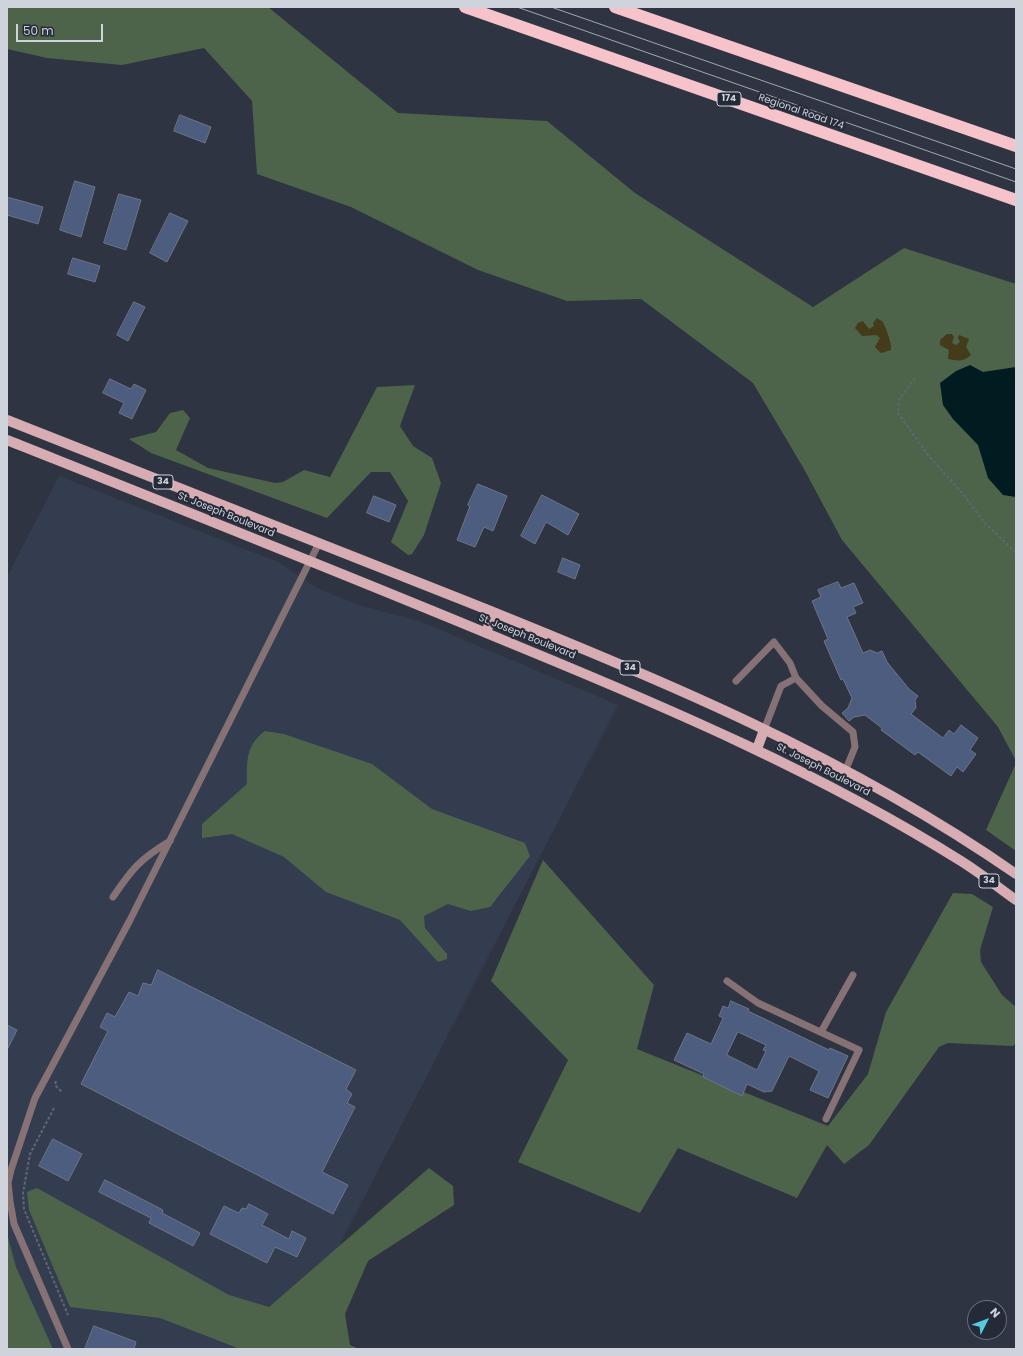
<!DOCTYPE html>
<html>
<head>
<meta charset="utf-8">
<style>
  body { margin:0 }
  #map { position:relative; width:1023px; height:1356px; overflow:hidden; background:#2e3441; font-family:Poppins,sans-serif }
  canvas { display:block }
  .frame { position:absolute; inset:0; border:8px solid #cfd3dc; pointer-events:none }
  .north { position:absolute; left:967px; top:1300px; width:40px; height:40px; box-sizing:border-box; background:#242a37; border:1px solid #686e79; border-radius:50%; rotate:48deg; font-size:11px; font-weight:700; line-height:16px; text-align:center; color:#cfd3dc }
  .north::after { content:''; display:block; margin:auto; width:14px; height:18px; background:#55cade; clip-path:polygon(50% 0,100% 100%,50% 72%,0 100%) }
  .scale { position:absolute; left:16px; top:24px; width:87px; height:18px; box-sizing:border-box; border:2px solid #cfd3dc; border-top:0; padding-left:5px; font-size:12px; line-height:14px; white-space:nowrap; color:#cfd3dc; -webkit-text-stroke:3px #242a37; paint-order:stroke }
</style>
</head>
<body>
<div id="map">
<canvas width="1023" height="1356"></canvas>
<div class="frame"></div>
<div class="north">N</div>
<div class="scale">50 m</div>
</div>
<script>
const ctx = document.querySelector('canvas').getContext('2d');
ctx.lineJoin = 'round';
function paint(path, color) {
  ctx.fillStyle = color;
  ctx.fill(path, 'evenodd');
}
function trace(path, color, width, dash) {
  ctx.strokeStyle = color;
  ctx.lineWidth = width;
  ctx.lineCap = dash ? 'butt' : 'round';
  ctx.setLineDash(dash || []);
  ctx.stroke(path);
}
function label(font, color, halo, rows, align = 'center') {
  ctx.font = font + ' Poppins,sans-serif';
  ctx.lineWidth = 4;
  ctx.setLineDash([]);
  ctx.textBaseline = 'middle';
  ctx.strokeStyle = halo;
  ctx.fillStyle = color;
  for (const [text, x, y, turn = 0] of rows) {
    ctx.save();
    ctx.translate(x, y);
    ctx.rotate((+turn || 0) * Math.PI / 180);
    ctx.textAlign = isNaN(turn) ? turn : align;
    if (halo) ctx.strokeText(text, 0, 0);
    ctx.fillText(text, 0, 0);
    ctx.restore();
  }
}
const built = new Path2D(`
  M59 476 278 562 317 588 358 605 419 621 618 705 286 1349H7V577Z`);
const green = new Path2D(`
  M7 7H268L398 113 547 121 635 193 813 307 904 248 1016 284V761L998 727 842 540 804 469 753 383 641 299 567 301 478 270 351 207 257 174 252 101 204 48 122 65 47 58 7 49Z
  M415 385 400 426 413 446 432 458 441 483 424 535 412 554 408 555 391 542 408 501 390 472H371L327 518 151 453 129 439 156 432 170 413 183 410 190 418 176 450 208 468 275 483 283 482 304 470 330 477 377 387Z
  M265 731 284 734 372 764 432 809 525 843 530 856 490 907 471 911 448 904 424 916 425 928 447 954V959L438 962 400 920 326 892 284 857 232 834 202 838V824L247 784C247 762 245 746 265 731Z
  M1016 763V851L986 830Z
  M543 860 654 985 637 1049 828 1126 868 1074 886 1012 953 893 972 894 993 907 980 950 981 962 1002 995 1016 1007V1043L1013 1046 948 1043 939 1047 869 1145 844 1164 827 1145 797 1198 678 1148 640 1213 518 1162 568 1060 491 981Z
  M429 1168 453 1186 454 1205 368 1261 345 1314 350 1345 359 1349H240L160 1318 70 1307 29 1210 27 1192 37 1188 229 1295 269 1307Z
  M7 1234 16 1267 53 1349H7Z`);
const sand = new Path2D(`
  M877 318 883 322C886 329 892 343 891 350L881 353 875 347 880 338 876 335 862 336 855 328 858 323 863 321 869 329 874 326 873 323Z
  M947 334H952L954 337 952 343 956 345 960 342 958 338 959 335 969 339 966 347 971 355C964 362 957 361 948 359L949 350 940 345V340Z`);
const water = new Path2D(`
  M970 365 983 372 1016 367V497L1003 495 988 478 978 445 953 419 943 405 940 383 956 371Z`);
const building = new Path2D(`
  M180 115 211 127 205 143 174 131Z
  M75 181 95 187 81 237 60 230Z
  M119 194 141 200 126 250 104 243Z
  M7 197 43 207 38 224 7 215Z
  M170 213 188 221 167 262 150 253Z
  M73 258 100 266 95 282 68 274Z
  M134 302 145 307 128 341 117 335Z
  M110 379 131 389 134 384 146 390 132 419 119 413 124 403 103 393Z
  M478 484 507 496 493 531 484 527 475 547 457 540 470 506 468 505Z
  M542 495 579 514 568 535 546 522 535 544 521 536Z
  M374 496 396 505 389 522 367 513Z
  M563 558 580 565 575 579 558 572Z
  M838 582 841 588 854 583 863 603 853 607 856 613 847 617 863 653 870 650 877 653 882 651 887 662 909 689 918 696 915 700 916 708 911 714 943 738 949 730 954 734 961 725 978 738 970 750 976 754 963 772 957 767 951 776 918 752 915 755 881 730 882 728 865 715 854 717 849 721 842 713 848 708 852 698 843 679 841 680 824 641 828 639 812 601 821 597 818 590Z
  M158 970 356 1070 346 1089 352 1094 347 1103 355 1107 322 1172 348 1185 333 1214 81 1084 108 1031 100 1027 107 1013 115 1017 129 992 138 996 143 983 151 985Z
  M731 1001 749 1009 748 1011 829 1050 830 1048 848 1056 828 1098 810 1090 819 1071 789 1056 772 1091 764 1092 747 1084 742 1096 703 1077 704 1074 674 1060 687 1033 711 1044 723 1018 719 1016 723 1006 728 1008ZM738 1032 766 1045 763 1050 766 1051 757 1070 727 1055Z
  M7 1025 17 1030 7 1050Z
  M53 1139 82 1154 68 1181 39 1166Z
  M105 1180 163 1210 162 1213 200 1233 193 1246 149 1223 151 1218 99 1192Z
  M249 1204 268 1214 262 1225 289 1239 292 1231 306 1238 297 1257 275 1247 267 1263 210 1234 224 1206 239 1213 242 1208 246 1209Z
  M94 1326 136 1342 134 1349H85Z`);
const path = new Path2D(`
  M915 378 899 400 898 413 928 455 963 494 984 522 1016 553
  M56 1081 55 1085 62 1092
  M54 1108 30 1154 23 1193 24 1209 68 1315`);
const service = new Path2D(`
  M736 681 774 642 790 663 796 678
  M764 730 781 686 796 678 822 706 853 732 855 747 846 769
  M113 897C132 869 140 859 170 841
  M727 981 758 1003 859 1050 826 1119
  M821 1032 853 975
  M68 1349 14 1224 10 1201 8 1183 11 1170 35 1098 130 920 319 543`);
const primary = new Path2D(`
  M7 420C161 481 315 541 468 602 658 678 848 757 1016 874
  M7 440C178 508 350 576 520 647 671 709 822 774 961 861 980 873 998 887 1016 900
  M486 633 493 612
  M757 749 764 730`);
const motorway = new Path2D(`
  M465 7 1016 200
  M615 7 1016 146`);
const tram = new Path2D(`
  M517 7 1016 182
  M551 7 1016 169`);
const shields = [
  [729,99,24],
  [163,482,20],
  [630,668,20],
  [989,881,20]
];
const shieldNames = [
  ["174",729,99],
  ["34",163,482],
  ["34",630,668],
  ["34",989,881]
];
const streetNames = [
  ["Regional Road 174",801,112,19],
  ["St. Joseph Boulevard",226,515,22],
  ["St. Joseph Boulevard",527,637,22],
  ["St. Joseph Boulevard",823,770,27]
];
paint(built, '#343d4f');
paint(green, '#4d634a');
paint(sand, '#443b1b');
paint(water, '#001c21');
paint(building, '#4c5d7f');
trace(building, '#6e7584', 1);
trace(path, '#616672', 2, [3, 2]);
trace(service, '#867174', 7);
trace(primary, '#d7acb2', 10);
trace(motorway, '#f7c3cb', 12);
trace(tram, '#a3a7b1', 1);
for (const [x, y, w] of shields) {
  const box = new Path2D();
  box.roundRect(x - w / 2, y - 7, w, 14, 3);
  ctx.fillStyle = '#242a37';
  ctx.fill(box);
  trace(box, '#cfd3dc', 1);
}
label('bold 9px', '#cfd3dc', null, shieldNames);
label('10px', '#cfd3dc', '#242a37', streetNames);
</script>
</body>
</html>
